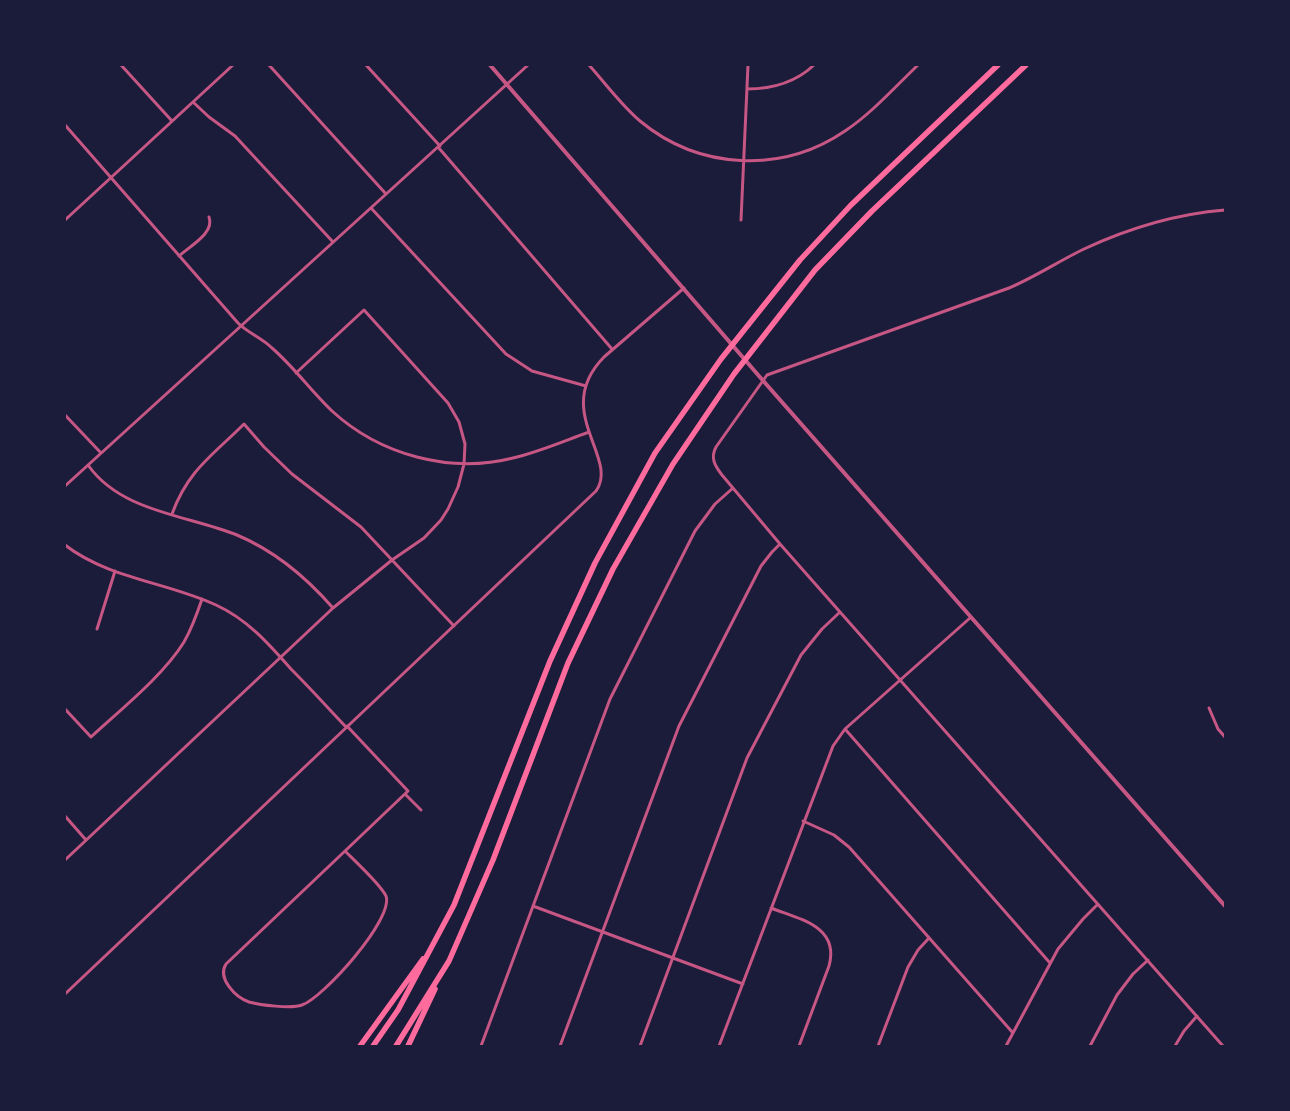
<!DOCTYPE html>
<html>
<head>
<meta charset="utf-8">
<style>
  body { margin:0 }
  #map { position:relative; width:1290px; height:1111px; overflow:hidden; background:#1b1b3a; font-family:Jost,sans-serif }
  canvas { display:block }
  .frame { position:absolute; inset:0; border:66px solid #1b1b3a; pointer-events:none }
</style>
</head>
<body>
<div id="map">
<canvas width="1290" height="1111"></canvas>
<div class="frame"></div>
</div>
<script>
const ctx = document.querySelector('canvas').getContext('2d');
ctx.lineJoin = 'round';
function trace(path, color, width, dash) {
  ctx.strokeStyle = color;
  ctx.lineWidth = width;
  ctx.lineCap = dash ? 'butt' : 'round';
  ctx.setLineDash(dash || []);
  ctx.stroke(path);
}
const minor = new Path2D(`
  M121 65 172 121
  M269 65 386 194
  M366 65 440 146
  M589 65C606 84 621 105 640 121 699 170 782 174 845 131 872 113 895 87 918 65
  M747 89C772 89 796 82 814 65
  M193 102 209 117 235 136 333 242
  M65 125 238 323C248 333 262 338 272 348 294 367 311 391 332 411 380 455 450 474 513 458 539 452 564 441 589 432
  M438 147 612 349
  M371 208 506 354 532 371 586 386
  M65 220 233 65
  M741 220 748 65
  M179 256C190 246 215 233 209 217
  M65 415 101 453
  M88 465C121 512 187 515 237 535 275 551 306 577 333 608
  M65 486 528 65
  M172 514C188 470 213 455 244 424L264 447 292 474 361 527 454 626
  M65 545C109 579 167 582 216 605 247 619 269 644 291 669 310 688 328 708 346 727
  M97 629 115 571
  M1209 708 1218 729 1225 737
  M65 709 91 737C120 710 163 676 184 642 192 628 197 614 202 599
  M845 729 1050 963
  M405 794 421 810
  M65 816 86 840
  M803 821 834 835 849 847 1013 1033
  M345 851C355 861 381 885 386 896 394 919 323 998 302 1005 291 1009 260 1005 249 1002 235 997 217 978 226 964Z
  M345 851 408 791 347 726
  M65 860 333 608 392 560 424 538 441 520 448 509 458 487 464 464 465 444 459 422 448 403 364 310 296 373
  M533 906 743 984
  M771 908C799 919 840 926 829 966L799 1046
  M65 994 596 491C620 458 551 411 604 357L684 288
  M481 1046 610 699 695 531 715 504 733 488
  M560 1046 679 726 761 566 772 552 780 544
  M640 1046 747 758 801 655 822 629 840 612
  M719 1046 833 746 845 729 970 618
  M878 1046 908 967 918 950 929 938
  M1006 1046 1058 949 1083 919 1098 904
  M1090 1046 1117 995 1133 974 1148 960
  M1175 1046 1184 1031 1197 1016
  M1223 1046 780 544 722 475C715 466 710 458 716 447L767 375 1009 288C1035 277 1059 261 1084 249 1129 228 1176 214 1225 210`);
const tertiary = new Path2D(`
  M490 65 759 376 1225 906`);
const motorway = new Path2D(`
  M360 1046 423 959
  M373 1046 398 1010 454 905 550 661 595 563 655 453 721 359 800 260 851 205 998 65
  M396 1046 449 961 493 860 568 663 613 569 673 464 734 374 815 270 872 211 1026 65
  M408 1046 435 989`);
trace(minor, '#c65784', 3);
trace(tertiary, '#c65784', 4);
trace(motorway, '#ff6b9d', 5.5);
</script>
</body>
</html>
